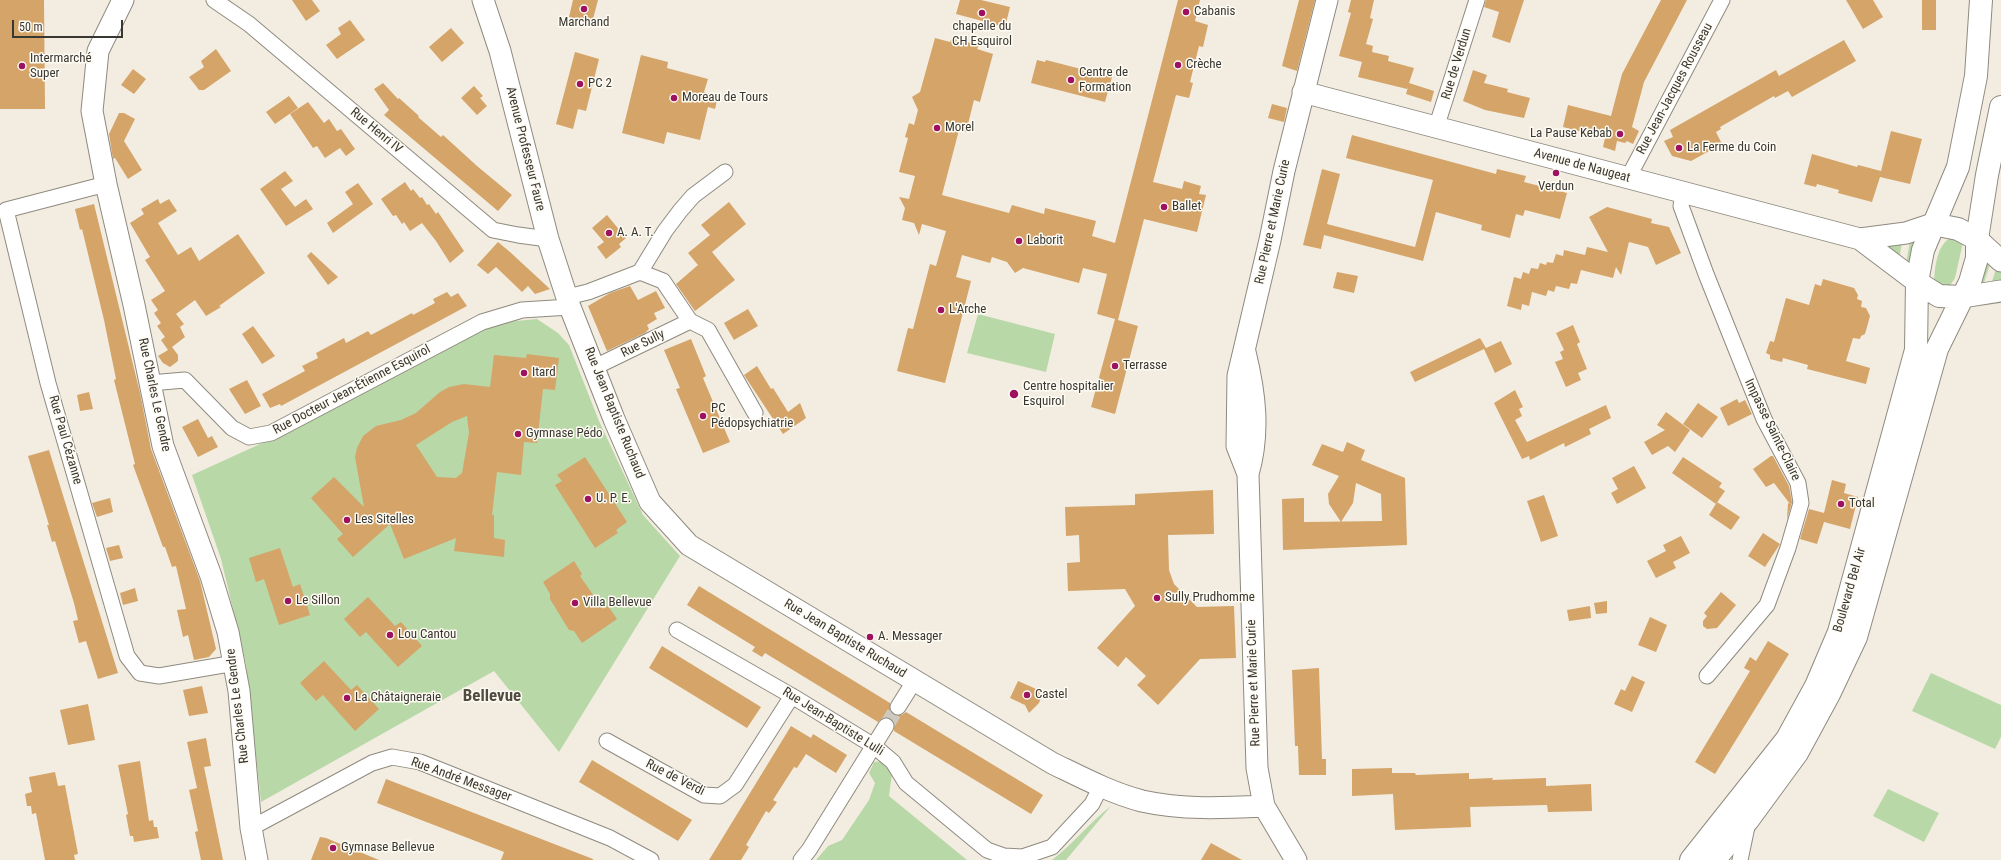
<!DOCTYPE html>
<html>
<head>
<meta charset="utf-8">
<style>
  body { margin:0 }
  #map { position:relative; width:2001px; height:860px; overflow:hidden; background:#f3ede1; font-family:"Roboto Condensed",sans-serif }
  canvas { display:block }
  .scale { position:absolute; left:12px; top:20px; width:111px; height:18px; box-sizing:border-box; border:2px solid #393732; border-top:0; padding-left:5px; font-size:12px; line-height:14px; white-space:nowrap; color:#393732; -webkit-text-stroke:3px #fefbf3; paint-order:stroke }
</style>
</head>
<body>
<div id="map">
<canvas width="2001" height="860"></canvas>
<div class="scale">50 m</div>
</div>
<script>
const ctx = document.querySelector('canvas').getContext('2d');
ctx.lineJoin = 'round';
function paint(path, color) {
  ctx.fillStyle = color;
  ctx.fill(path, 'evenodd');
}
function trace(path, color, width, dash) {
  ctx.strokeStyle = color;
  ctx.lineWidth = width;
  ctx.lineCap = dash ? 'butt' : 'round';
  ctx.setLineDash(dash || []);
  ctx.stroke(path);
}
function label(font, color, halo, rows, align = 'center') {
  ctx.font = font + ' "Roboto Condensed",sans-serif';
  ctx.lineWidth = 3;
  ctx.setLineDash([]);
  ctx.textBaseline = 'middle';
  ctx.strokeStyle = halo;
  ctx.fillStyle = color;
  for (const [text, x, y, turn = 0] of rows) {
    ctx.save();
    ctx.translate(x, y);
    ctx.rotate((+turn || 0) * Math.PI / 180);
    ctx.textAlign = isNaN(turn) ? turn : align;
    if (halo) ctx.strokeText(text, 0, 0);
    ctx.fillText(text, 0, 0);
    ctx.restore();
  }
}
const green = new Path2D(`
  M1955 236 1963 242 1955 278 1949 287H1940L1934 282C1935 266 1937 241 1955 236Z
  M1918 240 1911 268 1906 264 1910 241Z
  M1882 242H1902L1899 260Z
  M1991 261 1983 286 1980 287 1984 264Z
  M1997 265 2001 268V283L1991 285Z
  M978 314 1055 334 1046 372 967 353Z
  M537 319 558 333 569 345 599 421 643 515 680 556 559 752 494 671 261 802 246 664 221 559 192 475 293 429 469 336 505 322Z
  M1931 673 2001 705V737L1995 749 1912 711Z
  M882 761 892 774 889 796 967 860H816L828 846 842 840 869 800 875 783 869 773 874 762Z
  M1888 789 1939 813 1924 842 1873 816Z
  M1111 806 1066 860H1052C1074 843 1090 822 1111 806Z`);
const building = new Path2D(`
  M0 0H44L45 109H0Z
  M292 0H312L320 11 306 21Z
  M573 0H598L592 23 569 17Z
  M960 0H981L1010 7 1005 27 956 14Z
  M1178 0H1200L1195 21 1208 25 1203 47 1199 46 1190 82 1193 83 1189 98 1176 95 1153 182 1182 189 1184 181 1201 186 1199 194 1206 195 1197 232 1144 219 1118 320 1138 326 1115 414 1091 407 1115 319 1097 314 1107 274 1083 268 1079 283 1023 268 1015 273 1007 262 992 257 990 263 962 255 956 277 971 281 945 383 897 371 908 328 913 329 930 264 936 266 946 231 922 224 919 235 914 223 902 220 905 208 899 197 909 199 915 176 899 172 908 138 905 137 909 123 914 125 918 110 912 97 920 92 935 38 950 42 952 38 970 43 979 45 977 49 993 54 980 102 974 100 966 132 959 130 942 195 1009 213 1012 205 1044 214 1045 208 1096 221 1092 236 1115 243Z
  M1299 0H1315L1297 71 1282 66Z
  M1351 0H1374L1370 18 1373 19 1366 44 1373 46 1372 52 1389 56 1388 61 1414 68 1409 83 1434 91 1431 102 1406 94 1408 87 1407 89 1358 77 1362 62 1339 56 1351 13 1348 12Z
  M1486 0H1524L1510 43 1492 37 1499 12 1484 7Z
  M1661 0H1687L1644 82 1632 127 1639 131 1633 144 1627 141 1625 143 1617 141 1615 151 1603 147 1605 138 1563 127 1568 105 1611 116 1622 74Z
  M1846 0H1873L1883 17 1863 29Z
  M1922 0H1936V30H1922Z
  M350 20 365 40 337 59 326 45 341 34 338 28Z
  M451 28 464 43 442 62 429 47Z
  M1844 40 1856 61 1792 97 1788 91 1775 98 1774 96 1720 127 1721 129 1716 132 1722 144 1691 161 1672 156 1664 141 1673 137 1670 130 1776 70 1779 76Z
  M216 49 231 71 204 90H199L189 77 204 67 201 61Z
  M575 52 599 59 586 111 578 109 573 129 556 124Z
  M641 55 668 62 667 68 708 79 704 92 718 96 715 109 708 107 700 140 667 132 664 144 622 133Z
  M1037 60 1045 62 1046 60 1112 77 1105 102 1031 83Z
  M133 69 146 79 134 94 121 85Z
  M1473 70 1487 75 1484 83 1508 89 1507 92 1530 98 1524 118 1485 110 1463 101Z
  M383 83 398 99 399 98 419 116 418 117 441 137 443 135 477 166 512 195 498 211 384 115 389 110 374 89Z
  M474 86 483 96 480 98 487 106 477 115 461 98Z
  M289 96 298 108 275 124 266 112Z
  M308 102 324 123 329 119 337 131 341 129 355 149 346 156 340 148 325 158 317 146 313 148 290 114Z
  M1272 104 1287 108 1284 122 1268 118Z
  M119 113H124L135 119 124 141 142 170 128 179 115 158 113 159 109 134Z
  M1891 131 1922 139 1910 184 1880 177 1872 202 1838 193 1839 190 1817 184 1816 187 1804 184 1812 154 1857 167 1858 165 1881 171Z
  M1352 135 1496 174 1497 169 1526 176 1524 182 1567 193 1560 219 1525 210 1523 216 1516 214 1510 238 1481 230 1482 225 1436 212 1423 261 1324 235 1321 249 1303 245 1322 169 1340 174 1327 224 1415 247 1433 180 1346 158Z
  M285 171 293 181 281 189 295 207 306 199 313 209 286 226 260 189Z
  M405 182 411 191 413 189 420 198 422 197 427 205 429 204 436 214 438 212 464 251 450 263 436 241 422 223 410 231 404 222 402 224 396 215 393 216 381 199Z
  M358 183 373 204 333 233 327 223 353 204 345 192Z
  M158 199 160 204 169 199 177 211 158 223 178 255 191 247 199 261 238 234 265 273 219 306 221 307 206 316 195 300 176 314 184 324 180 327 185 337 172 347 178 355V361L170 367 163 363 158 356 168 350 161 340 165 337 157 326 161 323 154 313 158 310 151 300 165 291 145 260 150 257 130 223 144 214 141 209Z
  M729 202 746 224 712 252 735 280 695 311 676 284 698 265 688 253 710 235 701 225Z
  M94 204 140 393 151 449 200 581 216 649 209 657 194 660 188 635 183 637 177 610 186 609 176 566 172 567 165 547H163L133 465 135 464 114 380 116 379 104 320 82 229 80 230 75 209Z
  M1607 207 1652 219 1651 223 1669 227 1681 253 1656 265 1648 247 1629 242 1621 275 1616 267 1613 278 1581 270 1577 284 1571 283 1569 289 1556 286 1554 292 1548 290 1546 296 1532 292 1529 306 1522 304 1521 310 1507 306 1514 277 1521 279 1523 272 1529 274 1531 268 1538 269 1540 263 1546 265 1547 262 1553 263 1556 254 1563 256 1564 250 1585 255 1587 247 1608 252 1589 217Z
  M607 215 626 238 619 244 621 247 606 259 597 247 604 242 592 228Z
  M498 242 510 252 550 289 535 294 528 286 522 292 496 267 488 274 477 265Z
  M311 252 338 277 328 285 307 256Z
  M1337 272 1358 276 1354 293 1333 288Z
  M1823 279 1854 288 1858 295 1857 299 1862 301 1861 307 1866 308 1870 316 1865 334 1861 336 1860 339 1853 338 1846 361 1870 368 1866 384 1807 369 1808 365 1783 358 1782 362 1770 359V355L1766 353 1770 341 1774 342 1786 298 1809 305 1815 284 1821 286Z
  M630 286 638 300 656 291 665 308 654 313 657 319 647 325 649 329 645 333 607 351 588 306 610 293Z
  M447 292 451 297 458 293 467 306 281 406 280 404 270 408 262 394 305 371 302 366 318 358 316 353 344 338 346 343 368 331 371 335 412 313 413 315 435 303 433 299Z
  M748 309 758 326 734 340 724 323Z
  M1573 325 1580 342 1577 344 1587 369 1578 373 1581 380 1566 387 1555 362 1563 359 1560 352 1564 350 1556 333Z
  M253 326 275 356 262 364 242 334Z
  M1480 338 1486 348 1415 382 1410 372Z
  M691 339 706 376 703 378 730 442 703 453 676 389 680 388 664 350Z
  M1501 341 1512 364 1495 373 1484 349Z
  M527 354 559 358 555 390 543 389 537 443 524 442 521 475 497 472 492 515H494V538L505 540 504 557 454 551 456 538 404 559 390 524 353 557 337 539 343 534 311 498 334 477 364 507 355 457 357 448 363 436 376 426 401 420 416 413 440 392 449 387 464 384 490 387 494 355 526 358ZM467 416 469 433 462 473 456 478 437 477 416 445 452 422Z
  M757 366 771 389 773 388 788 412 800 403 806 418 783 434 744 375Z
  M247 380 261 406 245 414 229 389Z
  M1515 390 1523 407 1519 409 1522 416 1515 420 1527 442 1606 405 1611 418 1589 429 1591 434 1565 447 1564 443 1530 460 1529 456 1522 459 1494 403Z
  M89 392 93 409 80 411 77 395Z
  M1737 399 1739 403 1745 400 1752 414 1728 426 1720 408Z
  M1698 403 1718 417 1702 438 1683 424Z
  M1666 412 1690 430 1675 452 1668 446 1652 455 1644 442 1665 430 1657 425Z
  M198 419 208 438 212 436 218 447 198 457 182 427Z
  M1347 442 1365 450 1361 460 1405 478 1407 545 1283 550 1282 499 1304 498V522L1382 521 1381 494 1356 483 1353 503 1341 522 1329 504 1328 494 1339 476 1312 465 1322 444 1343 452Z
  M49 450 118 673 98 679 86 641 79 643 73 621 78 620 74 603 55 541 52 542 47 525H49L28 456Z
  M1771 456H1773L1789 486 1792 502 1787 520 1788 503 1790 504 1774 483 1766 487 1753 469Z
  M585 457 627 522 616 530 618 533 595 548 555 485 562 481 557 475Z
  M1683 457 1722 483 1719 487 1725 491 1716 504 1672 473Z
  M1634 466 1646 488 1617 504 1611 493 1618 489 1612 478Z
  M1832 480 1846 484 1844 493 1858 497 1850 529 1824 522 1817 544 1800 539 1809 509 1824 513Z
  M1213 490 1214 534 1168 535 1169 570 1174 584 1197 607 1234 606 1236 658 1200 659 1158 705 1137 685 1146 676 1126 657 1118 667 1097 648 1135 606 1125 589 1068 591 1067 563 1080 562 1079 535 1066 536 1065 507 1135 505V494Z
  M1544 495 1558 536 1541 542 1527 501Z
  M110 498 113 512 97 517 92 503Z
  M1717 502 1740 517 1731 530 1709 515Z
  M1763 533 1780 544 1765 567 1748 556Z
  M1681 536 1690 553 1673 562 1676 568 1656 578 1647 561 1666 551 1663 545Z
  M119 545 123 558 110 561 106 548Z
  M280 548 293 587 300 584 310 615 279 625 264 579 256 582 249 558Z
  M574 561 582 574 580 576 603 609 608 606 617 619 582 643 574 631 569 630 550 599V594L543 582Z
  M699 586 890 703V711L894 715H902L906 712 1043 795 1031 814 894 731V722L890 718H882L878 722 765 653 762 657 752 651 755 647 687 605Z
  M135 588 138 601 123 605 120 593Z
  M1721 592 1736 605 1717 628 1707 629 1703 626V621L1707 616 1704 613Z
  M368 597 395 626 401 622 422 646 398 667 366 632 360 637 344 619Z
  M1607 601V613L1596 614 1594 603Z
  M1590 606 1591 618 1569 621 1567 610Z
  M1650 617 1667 625 1656 652 1638 645Z
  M1768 641 1789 654 1715 774 1695 762 1750 671 1744 668 1750 657 1756 661Z
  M662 646 761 707 747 728 649 668Z
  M324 661 351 690 357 685 379 709 355 731 323 695 316 701 300 683Z
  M1319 668 1322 759H1326V775H1299L1298 746H1295L1292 670Z
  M1632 676 1645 682 1632 712 1614 704 1621 689 1625 691Z
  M1018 681 1043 692 1039 703 1029 713 1025 705 1010 698Z
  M202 686 208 713 189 716 183 690Z
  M88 704 95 740 68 745 60 710Z
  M791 726 811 738 813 734 847 755 836 773 806 754 797 768 794 767 773 800 777 802 769 813 766 811 746 845 749 847 741 860H709Z
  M206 738 211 766 204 767 223 860H201L195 832 198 831 189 790 197 788 187 742Z
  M592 760 692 820 678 841 579 782Z
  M140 761 149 821 153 820 154 827H157L159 838 134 842 133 836H130L126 815 128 814 118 765Z
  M1392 768V773H1415L1416 775 1469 773V779L1493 778 1492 780 1546 778V786L1591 784 1592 811 1548 812 1547 805 1470 807 1471 827 1395 830 1393 794 1352 796V769Z
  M55 772 58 786 65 785 78 854 74 855 75 860H45L36 813 32 814 31 806H27L25 794 32 792 29 777Z
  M386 779 593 859V860H501L504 852 377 803Z
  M320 837 326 838 379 860H311Z
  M1211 843 1242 860H1201Z`);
const streetTunnel = new Path2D(`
  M886 726 898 707`);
const street = new Path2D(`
  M214 0 249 24 493 230 518 235 548 239
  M1436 128 1477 0
  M1628 178 1722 0
  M106 184 6 210 48 383 127 656 140 673 159 676 235 663
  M1683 193 1681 206 1706 274 1764 419 1798 483 1801 503 1788 548 1767 605 1707 676
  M640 272 663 281 690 321 708 330 755 413
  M567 297 588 292 640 272 665 231 680 211 693 196 725 172
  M595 367 690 321
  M150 383 185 380 232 428 249 437 271 433 482 322 522 310 570 307
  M677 630 792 696 874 746 893 762 906 783 987 850 1004 856 1022 857 1052 847 1092 804 1101 786
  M898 707 915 680
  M607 741 704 795 720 796 735 785 792 696
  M251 828 372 763 392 757 420 762 610 838 651 860
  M801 860 809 850 886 726
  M1740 860 1748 822`);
const secondary = new Path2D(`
  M123 0 98 51 92 111 106 184 134 305 163 446 211 576 228 632 239 691 251 828 257 860
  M483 0 500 51 548 239 570 307 614 419 650 502 689 545 1052 763C1081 777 1111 793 1142 801 1182 810 1223 808 1264 806
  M1303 92 1860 239 1917 282
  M1860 239 1906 233 1933 224
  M1977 239 2001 261
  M1962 297 2001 291
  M1245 352C1255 393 1260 432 1248 474L1257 768 1264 806 1296 860
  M1248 474 1237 446 1238 376 1270 240 1284 171 1327 0`);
const primary = new Path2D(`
  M1933 224 1958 229 1977 239
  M1917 282 1939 296 1962 297
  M1691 860 1787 739 1816 686 1839 632 1916 350 1917 282 1923 250 1958 167 1976 76 1981 0
  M1714 860 1748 820 1797 753 1829 694 1856 637 1937 349 1970 282 1977 258V239L1987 175 2001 107`);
const markers = [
  [584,9,4,"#9d115e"],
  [1186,12,4,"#9d115e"],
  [982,13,4,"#9d115e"],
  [1178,65,4,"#9d115e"],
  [22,66,4,"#9d115e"],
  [1071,80,4,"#9d115e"],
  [580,84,4,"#9d115e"],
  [674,98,4,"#9d115e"],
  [937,128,4,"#9d115e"],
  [1620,134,4,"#9d115e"],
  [1679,148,4,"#9d115e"],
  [1556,173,4,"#9d115e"],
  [1164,207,4,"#9d115e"],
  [609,233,4,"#9d115e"],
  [1019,241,4,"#9d115e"],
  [941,310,4,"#9d115e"],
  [1115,366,4,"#9d115e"],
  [524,373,4,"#9d115e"],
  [1014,394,5,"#9d115e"],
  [703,416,4,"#9d115e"],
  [518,434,4,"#9d115e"],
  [588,499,4,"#9d115e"],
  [1841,504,4,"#9d115e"],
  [347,520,4,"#9d115e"],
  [1157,598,4,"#9d115e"],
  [288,601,4,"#9d115e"],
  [575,603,4,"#9d115e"],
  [390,635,4,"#9d115e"],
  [870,637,4,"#9d115e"],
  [1027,695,4,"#9d115e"],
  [347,698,4,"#9d115e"],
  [333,848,4,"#9d115e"]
];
const poiNames = [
  ["Cabanis",1194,12],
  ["Marchand",584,23,"center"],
  ["chapelle du",982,27,"center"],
  ["CH Esquirol",982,42,"center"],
  ["Intermarché",30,59],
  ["Super",30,74],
  ["Crèche",1186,65],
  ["Centre de",1079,73],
  ["Formation",1079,88],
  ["PC 2",588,84],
  ["Moreau de Tours",682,98],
  ["Morel",945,128],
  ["La Pause Kebab",1612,134,"right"],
  ["La Ferme du Coin",1687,148],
  ["Verdun",1556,187,"center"],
  ["Ballet",1172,207],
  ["A. A. T.",617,233],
  ["Laborit",1027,241],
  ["L'Arche",949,310],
  ["Terrasse",1123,366],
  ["Itard",532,373],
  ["Centre hospitalier",1023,387],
  ["Esquirol",1023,402],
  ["PC",711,409],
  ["Pédopsychiatrie",711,424],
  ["Gymnase Pédo",526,434],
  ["U. P. E.",596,499],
  ["Total",1849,504],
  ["Les Sitelles",355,520],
  ["Sully Prudhomme",1165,598],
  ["Le Sillon",296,601],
  ["Villa Bellevue",583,603],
  ["Lou Cantou",398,635],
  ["A. Messager",878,637],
  ["Castel",1035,695],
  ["La Châtaigneraie",355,698],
  ["Gymnase Bellevue",341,848]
];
const streetNames = [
  ["Rue de Verdun",1457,64,-73],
  ["Rue Jean-Jacques Rousseau",1675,89,-62],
  ["Rue Henri IV",376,131,40],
  ["Avenue Professeur Faure",525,149,76],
  ["Avenue de Naugeat",1582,166,15],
  ["Rue Pierre et Marie Curie",1273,222,-78],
  ["Rue Sully",643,344,-26],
  ["Rue Docteur Jean-Étienne Esquirol",352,390,-28],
  ["Rue Charles Le Gendre",154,395,78],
  ["Rue Jean Baptiste Ruchaud",614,413,68],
  ["Impasse Sainte-Claire",1772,430,64],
  ["Rue Paul Cézanne",65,440,74],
  ["Boulevard Bel Air",1850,590,-74],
  ["Rue Jean Baptiste Ruchaud",845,639,31],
  ["Rue Pierre et Marie Curie",1254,683,-92],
  ["Rue Charles Le Gendre",238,706,-97],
  ["Rue Jean-Baptiste Lulli",833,722,32],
  ["Rue de Verdi",675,778,27],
  ["Rue André Messager",461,780,20]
];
const districtNames = [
  ["Bellevue",492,697]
];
paint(green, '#b9d8a8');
paint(building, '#d4a468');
trace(streetTunnel, '#cec9be', 15, [15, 8]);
trace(street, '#8f8a7f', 17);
trace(secondary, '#8f8a7f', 23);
trace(primary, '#8f8a7f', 24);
trace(street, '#fff', 15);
trace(secondary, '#fff', 21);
trace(primary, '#fff', 22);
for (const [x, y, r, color] of markers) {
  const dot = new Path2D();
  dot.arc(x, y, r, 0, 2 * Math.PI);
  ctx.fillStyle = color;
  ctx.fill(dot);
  trace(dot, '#fefbf3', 1.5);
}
label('13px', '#393732', '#fefbf3', poiNames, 'left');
label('13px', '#393732', '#fefbf3', streetNames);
label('bold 17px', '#504c41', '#fefbf3', districtNames);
</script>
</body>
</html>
